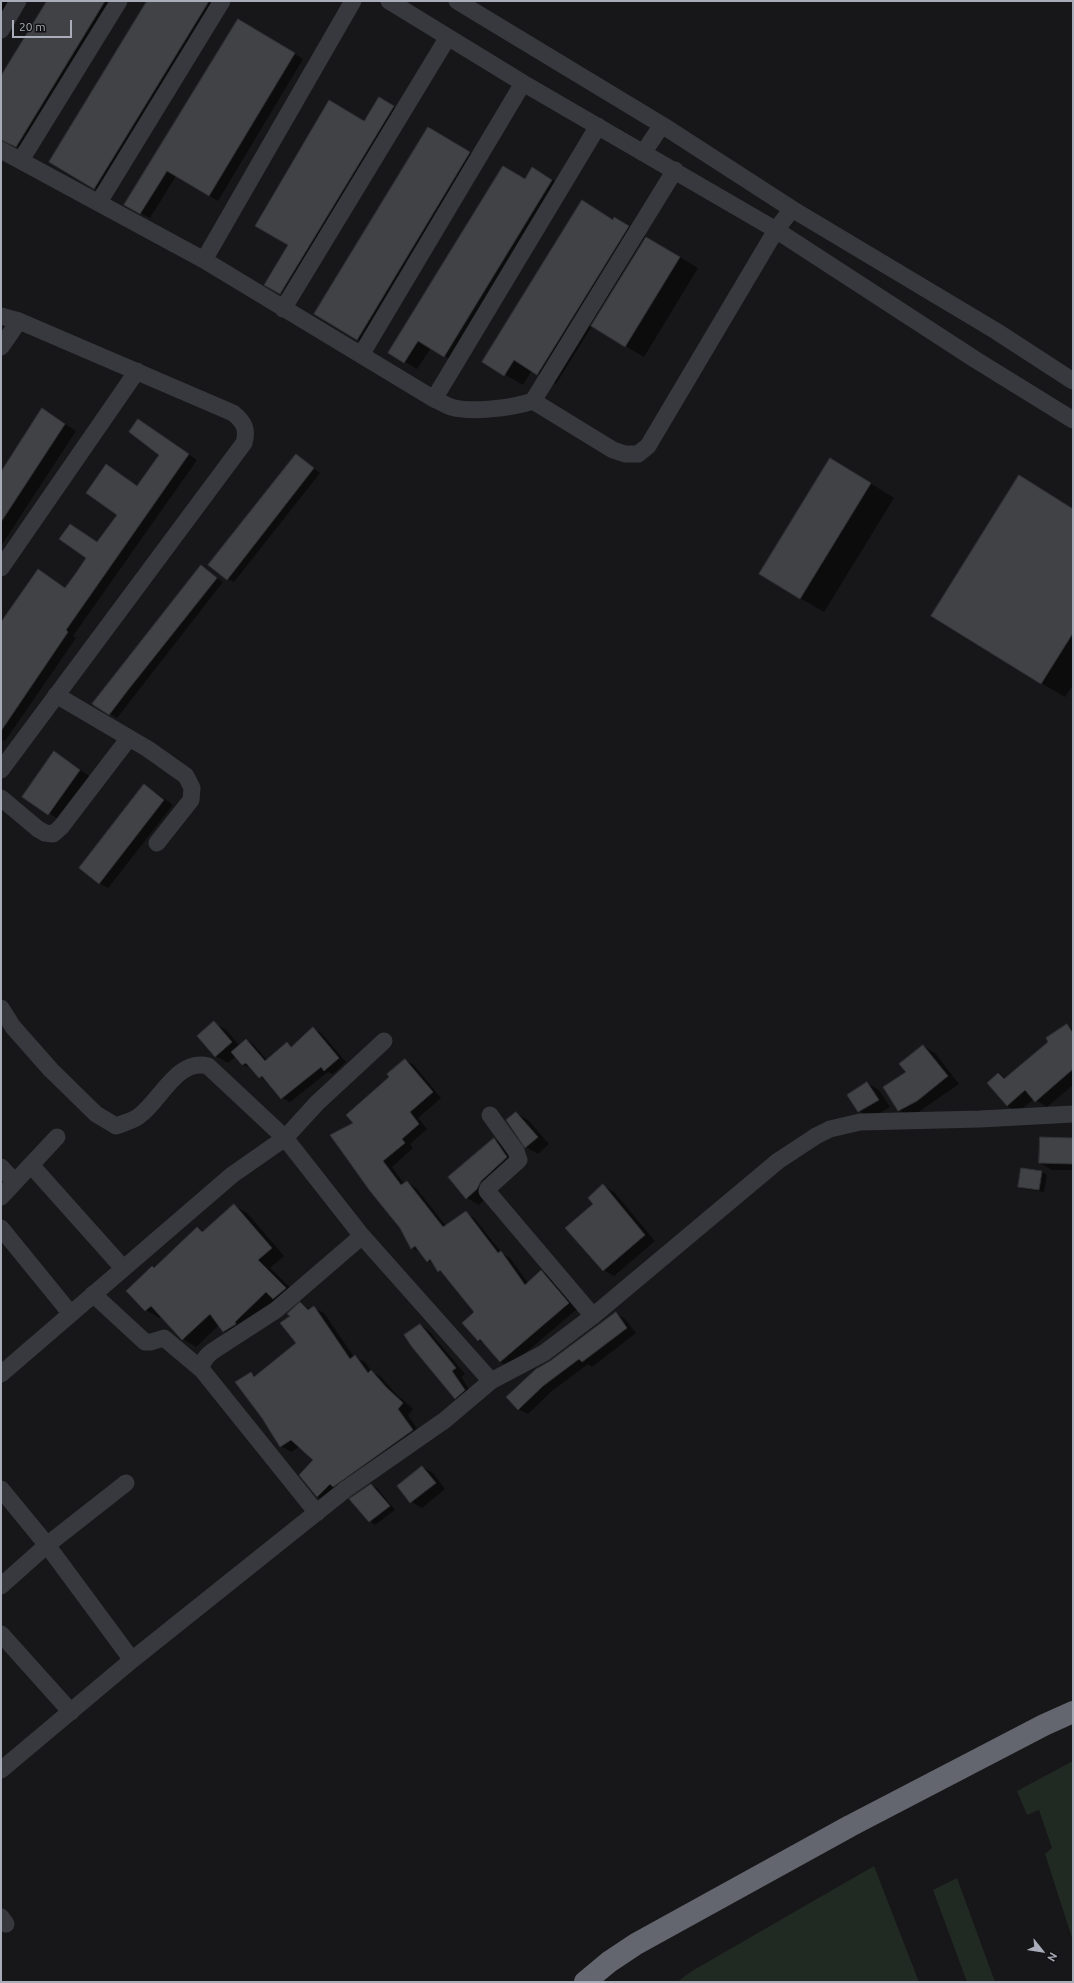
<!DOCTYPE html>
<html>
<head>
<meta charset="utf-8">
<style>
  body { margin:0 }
  #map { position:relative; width:1074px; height:1983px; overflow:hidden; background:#171719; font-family:Ubuntu,sans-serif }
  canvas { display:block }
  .frame { position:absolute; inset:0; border:2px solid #a9adb9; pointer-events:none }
  .north { position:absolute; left:1022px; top:1931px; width:40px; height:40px; -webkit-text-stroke:3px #121214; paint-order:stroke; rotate:120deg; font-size:11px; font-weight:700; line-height:16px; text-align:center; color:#a9adb9 }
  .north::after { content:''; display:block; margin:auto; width:14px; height:18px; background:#a9adb9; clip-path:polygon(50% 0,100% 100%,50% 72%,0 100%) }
  .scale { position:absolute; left:12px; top:20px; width:60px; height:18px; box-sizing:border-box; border:2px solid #a9adb9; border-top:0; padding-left:5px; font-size:12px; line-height:14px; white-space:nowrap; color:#a9adb9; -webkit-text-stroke:3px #121214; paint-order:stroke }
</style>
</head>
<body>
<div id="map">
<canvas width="1074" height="1983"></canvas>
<div class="frame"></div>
<div class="north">N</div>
<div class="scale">20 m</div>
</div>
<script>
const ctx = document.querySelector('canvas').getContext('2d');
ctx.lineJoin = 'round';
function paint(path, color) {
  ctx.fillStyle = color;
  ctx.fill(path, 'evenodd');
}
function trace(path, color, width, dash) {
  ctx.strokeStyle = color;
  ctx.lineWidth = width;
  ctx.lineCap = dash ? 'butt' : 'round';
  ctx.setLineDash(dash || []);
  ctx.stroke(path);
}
const green = new Path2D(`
  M1073 1761V1941L1045 1854 1052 1848 1039 1810 1027 1815 1017 1791Z
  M874 1866 919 1982H677L692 1971Z
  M957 1878 995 1982H967L933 1890Z`);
const shadow = new Path2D(`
  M1 1H13L1 20Z
  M48 1H113L22 149 1 138V77Z
  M149 1H207L214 5 100 191 50 162Z
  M238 20 303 59 218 201 176 176 150 218 125 205Z
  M387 103 402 112 289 298 266 284 364 122Z
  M428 128 476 156 363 343 315 314Z
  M545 175 564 187 457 363 431 348 417 369 390 353 525 180Z
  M615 218 698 268 644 357 592 326 556 384 532 370 523 385 483 362Z
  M43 410 76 431 1 546V473Z
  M139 420 197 460 73 636 76 638 5 741 1 739V624L46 575 66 588 160 454Z
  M302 459 320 473 234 582 228 579Z
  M854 473 894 498 824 612 800 598Z
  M1073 509V685L1065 697 1041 683Z
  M201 567 223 582 117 718 93 704Z
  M54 753 91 777 61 821 23 796Z
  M145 785 173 805 108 888 99 883Z
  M214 1023 226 1030 240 1046 247 1040 254 1045 267 1060 287 1043 293 1047 313 1029 321 1033 346 1062 333 1074 328 1072 290 1102 282 1098 252 1068 243 1065 236 1056 228 1063 216 1056 199 1036Z
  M1067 1026 1073 1029V1085L1047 1107 1034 1099 1018 1112 1007 1106 998 1074 1006 1079Z
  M923 1046 935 1053 959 1084 911 1117 899 1110 907 1072Z
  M405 1060 414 1065 441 1098 418 1118 427 1129 410 1144 413 1148 392 1167 404 1184 407 1182 416 1188 446 1226 466 1213 474 1218 502 1253 510 1258 528 1283 541 1271 550 1276 577 1309 509 1367 500 1362 486 1345 478 1340 475 1312 444 1274 421 1253 412 1248 355 1124Z
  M867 1083 879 1090 890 1107 871 1118 859 1111Z
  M516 1113 528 1120 549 1144 538 1154 526 1147Z
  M494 1139 506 1146 519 1164 479 1205 467 1198Z
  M1073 1139V1170H1052L1040 1163Z
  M1042 1172 1047 1175 1044 1192 1025 1189 1020 1186Z
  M603 1186 614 1192 655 1241 614 1276 604 1270 595 1204Z
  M234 1206 247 1213 284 1256 270 1268 299 1296 237 1339 224 1332 219 1325 196 1347 183 1339 161 1316 159 1318 146 1310 155 1269 197 1228 204 1232Z
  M300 1304 311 1310 314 1308 324 1313 354 1357 365 1362 372 1372 381 1377 396 1394 413 1409 408 1415 422 1436 328 1502 318 1497 300 1475 315 1460 299 1447 291 1452 281 1446 251 1374 256 1376 297 1344 291 1316Z
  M616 1313 625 1319 636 1333 592 1367 588 1364 552 1391 528 1414 518 1409 551 1362Z
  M420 1325 429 1331 465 1374 461 1377 474 1396 465 1403 455 1398Z
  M423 1467 433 1473 445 1489 422 1508 412 1502 399 1486Z
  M371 1485 377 1488 395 1510 375 1525 370 1521Z`);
const building = new Path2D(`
  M47 1H105L16 147 1 140V76Z
  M147 1H209L94 189 49 162Z
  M238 19 295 53 209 196 167 171 140 214 124 205Z
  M379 97 394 106 280 294 264 285 288 245 255 226 329 100 364 121Z
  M428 127 470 152 357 340 314 314Z
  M503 166 525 179 532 167 552 180 444 357 418 341 404 363 388 353Z
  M582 200 613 220 614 217 629 226 537 375 514 360 504 376 482 362Z
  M646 237 680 257 625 347 591 326Z
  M42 408 65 424 1 522V472Z
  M138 419 189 454 66 630 68 632 1 731V622L38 569 65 588 76 573 86 558 59 539 70 524 97 542 117 515 86 493 106 464 137 486 159 455 129 432Z
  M296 454 314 468 227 580 208 565Z
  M830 458 871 483 800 599 759 574Z
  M1019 475 1073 509V633L1041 684 931 616Z
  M201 565 217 578 128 690 109 715 92 704Z
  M54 751 80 770 48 815 22 797Z
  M144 784 164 800 99 884 79 868Z
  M214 1021 232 1042 215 1057 197 1036Z
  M1067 1024 1073 1033V1069L1035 1102 1025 1090 1007 1106 987 1083 998 1073 1004 1079 1048 1042 1046 1038Z
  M313 1027 339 1058 324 1071 321 1067 281 1099 262 1076 259 1078 246 1063 242 1065 231 1052 246 1039 265 1061 287 1042 291 1047Z
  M923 1045 948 1076 917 1101 898 1111 883 1087 906 1072 899 1064Z
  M405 1059 433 1092 410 1112 419 1124 402 1139 405 1143 383 1161 401 1185 407 1181 443 1227 466 1211 498 1253 501 1251 525 1285 541 1270 569 1303 500 1362 480 1339 478 1341 462 1323 474 1312 440 1270 438 1272 430 1259 427 1262 415 1246 411 1249 400 1228 370 1191 330 1135 353 1123 346 1115 389 1077 387 1074Z
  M867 1082 879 1100 858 1112 847 1095Z
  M516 1112 538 1137 525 1148 506 1120Z
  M1040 1137 1073 1138V1164L1039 1163Z
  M494 1138 507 1157 481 1181 477 1189 466 1199 448 1177Z
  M1021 1168 1042 1171 1039 1190 1018 1187Z
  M603 1184 645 1235 603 1271 565 1228 593 1204 588 1198Z
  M234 1204 272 1248 258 1260 286 1288 273 1299 266 1292 235 1322 236 1324 223 1332 210 1314 182 1340 151 1306 145 1311 126 1291 152 1266 154 1268 197 1227 202 1232Z
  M300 1302 308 1310 314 1306 350 1359 355 1355 368 1373 371 1370 386 1387 403 1403 398 1409 413 1430 333 1487 330 1484 317 1497 299 1475 313 1460 291 1440 280 1447 262 1418 235 1382 251 1372 254 1377 296 1343 280 1323 290 1316 287 1314Z
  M616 1312 627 1328 582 1362 579 1359 543 1386 518 1410 506 1397 536 1369 550 1361Z
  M420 1324 456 1368 452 1371 465 1390 455 1399 412 1347 404 1335Z
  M422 1466 436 1483 410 1503 397 1486Z
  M371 1484 390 1506 369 1522 349 1499Z`);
const street = new Path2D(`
  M389 1 523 83 776 230 976 360 1073 420
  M457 1 662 125 792 209 996 331 1073 381
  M1 30 18 1
  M1 150 204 260 434 399C439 401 445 405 451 407 470 413 513 408 533 401L675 170
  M643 153 662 125
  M21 160 119 1
  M99 202 222 1
  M204 260 353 1
  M283 309 448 37
  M1 316 19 321 233 413C244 422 248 429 244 443L1 770
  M1 347 19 321
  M361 355 523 83
  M434 399 598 126
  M533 401 613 450 625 454H638L648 446 776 230 792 209
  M1 568 137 371
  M56 695 148 749 186 776 192 788 191 800 157 843
  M1 798 38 829 45 833 53 834 61 827 129 738
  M1 1008 13 1027 51 1070 96 1114 116 1126C123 1123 133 1121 139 1116 161 1100 177 1058 208 1066L285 1138 317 1103 384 1041
  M490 1115 516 1151 519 1160 488 1188 487 1191 593 1316
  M31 1165 123 1268
  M1 1167 15 1182
  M1 1197 57 1137
  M1 1228 71 1314
  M93 1294 145 1342H151L164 1338 202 1370
  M1 1374 232 1175 285 1138 362 1236 491 1381
  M1 1489 47 1545 132 1660
  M317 1513 202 1370C201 1360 208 1354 216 1349L276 1310 362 1236
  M1 1586 47 1545 126 1483
  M1 1634 71 1712
  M1 1770 132 1660 346 1489 445 1420 491 1381 544 1353 593 1316 778 1161 816 1136 830 1129 860 1122 980 1119 1073 1114
  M1 1917 6 1924`);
const highway = new Path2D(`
  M585 1982 609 1962 636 1944 850 1826 1044 1725 1073 1712`);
paint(green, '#212923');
paint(shadow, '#0007');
paint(building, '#414246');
trace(building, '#313135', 1);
trace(street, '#38393e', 17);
trace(highway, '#64666f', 22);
</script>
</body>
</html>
